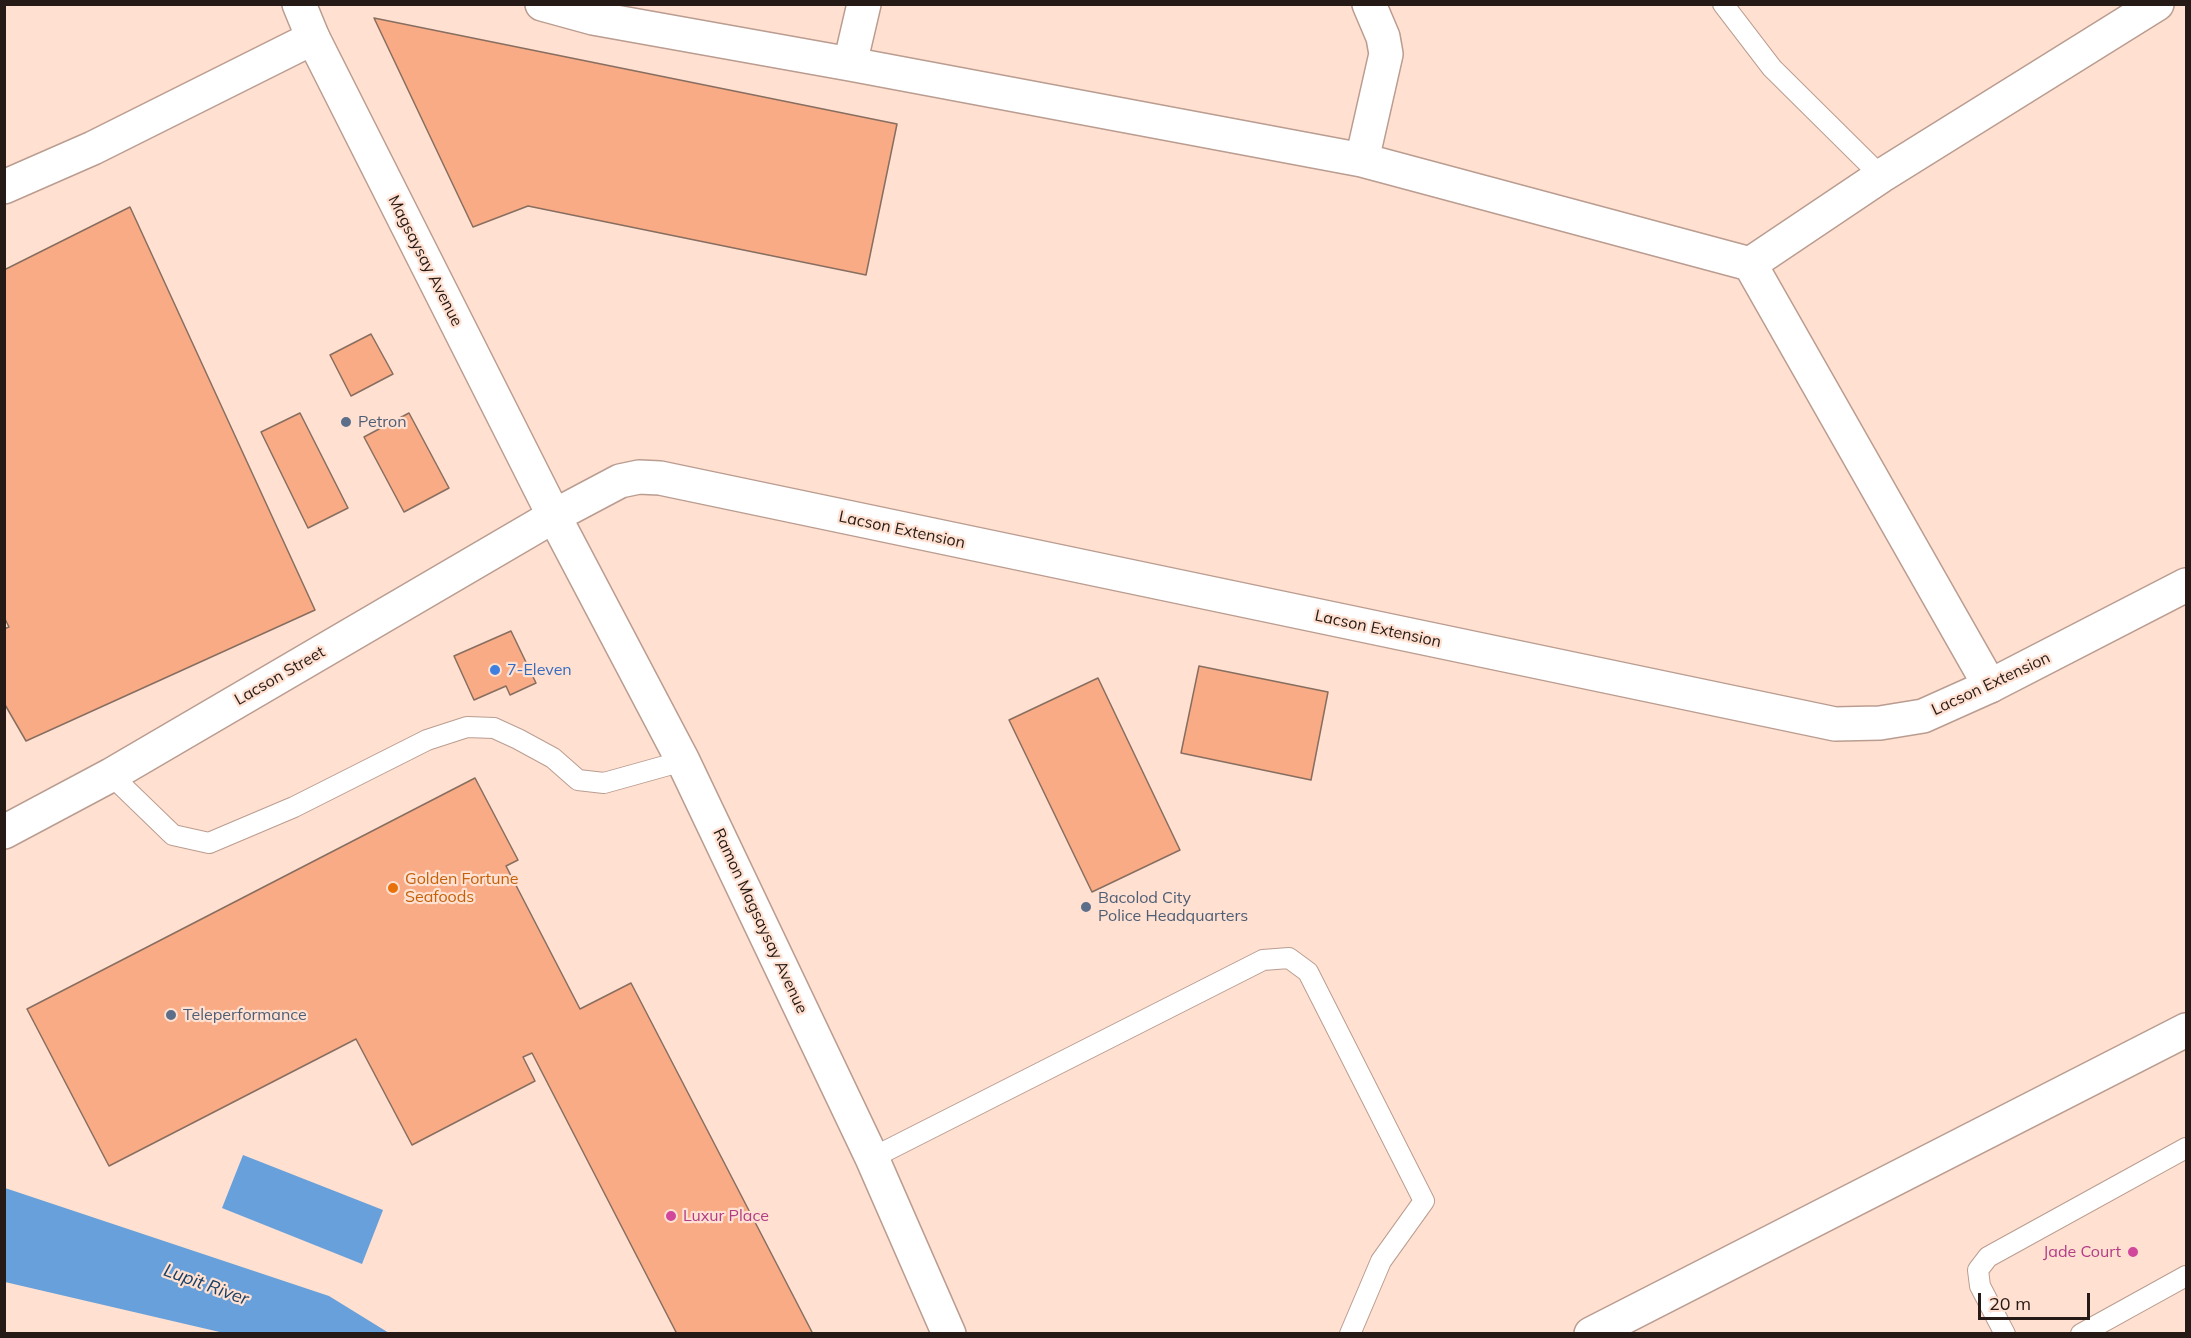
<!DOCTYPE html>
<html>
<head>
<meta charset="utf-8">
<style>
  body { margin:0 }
  #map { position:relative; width:2191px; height:1338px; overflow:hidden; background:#ffe0d1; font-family:Mulish,sans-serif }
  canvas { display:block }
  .frame { position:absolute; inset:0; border:6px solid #251a15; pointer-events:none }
  .scale { position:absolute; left:1978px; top:1293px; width:112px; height:27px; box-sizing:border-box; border:3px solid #251a15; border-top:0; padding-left:8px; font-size:18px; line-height:21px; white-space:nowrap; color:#251a15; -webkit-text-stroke:4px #ffe0d1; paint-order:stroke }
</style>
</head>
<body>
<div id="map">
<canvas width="2191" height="1338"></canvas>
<div class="frame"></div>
<div class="scale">20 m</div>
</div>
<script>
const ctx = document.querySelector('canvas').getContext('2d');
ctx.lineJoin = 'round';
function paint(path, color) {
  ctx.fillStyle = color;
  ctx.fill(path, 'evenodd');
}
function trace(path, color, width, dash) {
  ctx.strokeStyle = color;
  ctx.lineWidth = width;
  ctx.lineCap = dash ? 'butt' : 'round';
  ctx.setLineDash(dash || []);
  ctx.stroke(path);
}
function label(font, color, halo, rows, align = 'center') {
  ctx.font = font + ' Mulish,sans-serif';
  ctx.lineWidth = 4.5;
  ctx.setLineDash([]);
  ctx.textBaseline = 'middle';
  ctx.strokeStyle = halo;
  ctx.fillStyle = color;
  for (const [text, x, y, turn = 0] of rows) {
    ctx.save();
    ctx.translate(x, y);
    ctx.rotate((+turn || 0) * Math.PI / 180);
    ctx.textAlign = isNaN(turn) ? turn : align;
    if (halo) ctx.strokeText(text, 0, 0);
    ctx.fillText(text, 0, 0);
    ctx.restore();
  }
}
const water = new Path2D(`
  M243 1155 383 1210 362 1264 222 1208Z
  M5 1188 329 1296 389 1333H224L5 1282Z`);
const building = new Path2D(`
  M374 18 897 124 866 275 528 206 473 227Z
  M130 207 315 610 26 741 4 703V629L9 627 4 617V270Z
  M371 334 393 374 351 396 330 355Z
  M300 413 348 508 308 528 261 432Z
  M409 413 449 488 404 512 364 437Z
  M511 631 536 683 510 695 506 686 474 700 454 656Z
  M1199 666 1328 692 1311 780 1181 753Z
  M1098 678 1180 850 1092 892 1009 720Z
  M475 778 518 860 506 866 580 1009 631 983 813 1334H677L532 1053 523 1057 535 1081 412 1145 356 1039 109 1166 27 1009Z`);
const service = new Path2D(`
  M1723 4 1772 68 1881 176
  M111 775 173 835 209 843 294 807 427 740 467 727 494 728 518 739 553 758 578 780 604 783 683 761
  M872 1158 1263 960 1289 958 1308 972 1424 1201 1381 1261 1350 1334
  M2005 1334 1980 1286 1978 1270 1988 1257 2186 1148
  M2081 1334 2186 1276`);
const minor = new Path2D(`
  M542 4 593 18 850 64 1362 160 1750 264 1990 686
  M850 64 864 4
  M1362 160 1386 54 1383 37 1369 4
  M4 187 93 148 313 38
  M1750 264 1881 176 2157 4
  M1591 1334 2186 1030`);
const tertiary = new Path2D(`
  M299 4 313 38 554 516`);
const secondary = new Path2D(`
  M554 516 683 761 872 1158 949 1334
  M4 832 111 775 554 516 620 481 639 477 660 478 1835 724 1880 723 1923 716 1990 686 2186 585`);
const markers = [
  [346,422,6,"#5c6f8a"],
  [495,670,6,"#3f7fe0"],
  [393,888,6,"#e8710a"],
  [1086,907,6,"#5c6f8a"],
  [171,1015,6,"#5c6f8a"],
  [671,1216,6,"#d1479c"],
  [2133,1252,6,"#d1479c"]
];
const streetNames = [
  ["Magsaysay Avenue",425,261,63],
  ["Lacson Extension",902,530,12],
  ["Lacson Extension",1378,629,12],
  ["Lacson Street",280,676,-30],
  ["Lacson Extension",1991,684,-25],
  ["Ramon Magsaysay Avenue",760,921,65]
];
const serviceNames = [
  ["Petron",358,422],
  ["Bacolod City",1098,898],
  ["Police Headquarters",1098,916],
  ["Teleperformance",183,1015]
];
const shopNames = [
  ["7-Eleven",507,670]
];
const foodNames = [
  ["Golden Fortune",405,879],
  ["Seafoods",405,897]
];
const hotelNames = [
  ["Luxur Place",683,1216],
  ["Jade Court",2121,1252,"right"]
];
const waterNames = [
  ["Lupit River",206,1285,20]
];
paint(water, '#67a0da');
paint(building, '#f8ab84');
trace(building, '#886e60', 1.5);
trace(service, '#ba9d90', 22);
trace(minor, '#ba9d90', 36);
trace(tertiary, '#ba9d90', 36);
trace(secondary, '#ba9d90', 36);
trace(service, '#fff', 20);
trace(minor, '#fff', 33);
trace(tertiary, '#fff', 33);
trace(secondary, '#fff', 33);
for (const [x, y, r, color] of markers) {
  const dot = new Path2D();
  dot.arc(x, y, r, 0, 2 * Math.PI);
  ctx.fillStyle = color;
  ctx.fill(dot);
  trace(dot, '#ffe0d1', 2);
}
label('16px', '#251a15', '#ffe0d1', streetNames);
label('16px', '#4e5e75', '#ffe0d1', serviceNames, 'left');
label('16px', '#366cbe', '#ffe0d1', shopNames, 'left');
label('16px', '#c56008', '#ffe0d1', foodNames, 'left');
label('16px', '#b23c85', '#ffe0d1', hotelNames, 'left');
label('italic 18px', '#163f66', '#ffe0d1', waterNames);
</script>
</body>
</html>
